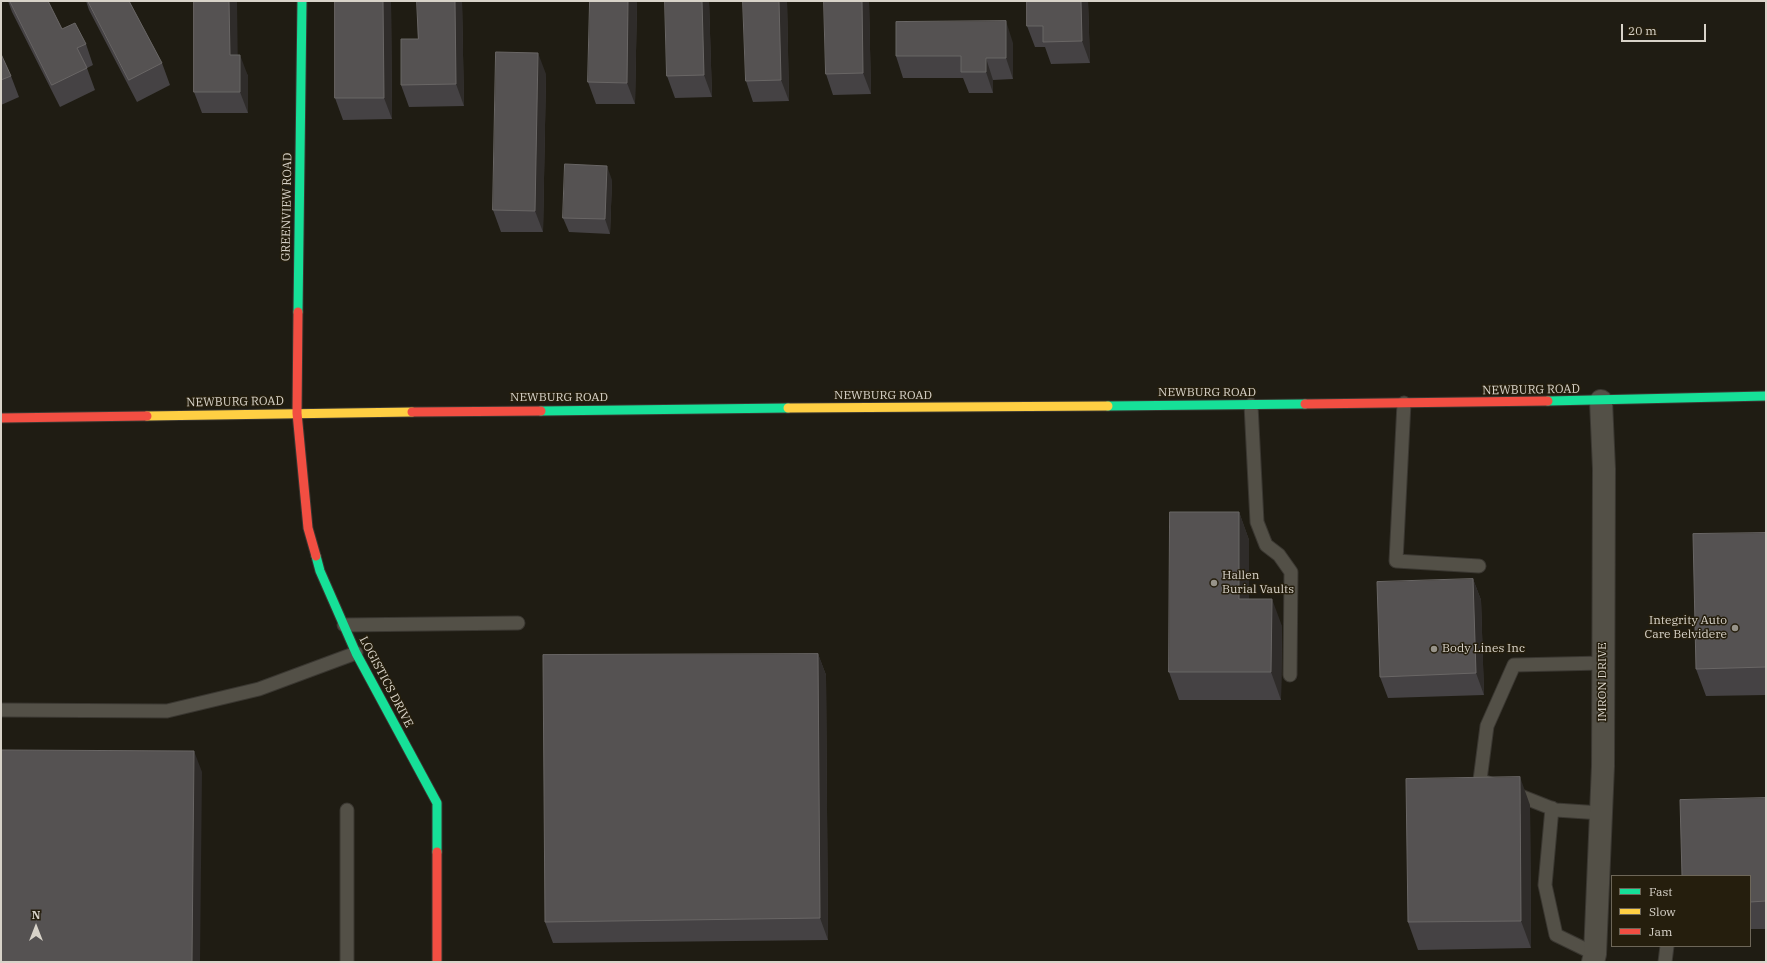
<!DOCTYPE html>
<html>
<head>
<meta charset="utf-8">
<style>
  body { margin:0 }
  #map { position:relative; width:1767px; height:963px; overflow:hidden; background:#1f1c13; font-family:"IBM Plex Serif",serif }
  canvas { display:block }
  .frame { position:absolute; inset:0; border:2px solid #d8d3c9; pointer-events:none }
  .legend { position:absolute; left:1611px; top:875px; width:140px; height:72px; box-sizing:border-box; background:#251e0d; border:1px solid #6d6658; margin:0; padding:5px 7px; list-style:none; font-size:12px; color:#d8d3c9 }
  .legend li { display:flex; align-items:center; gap:8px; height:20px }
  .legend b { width:20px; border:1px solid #6d6658 }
  .north { position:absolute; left:16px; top:907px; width:40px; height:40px; -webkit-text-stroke:3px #251e0d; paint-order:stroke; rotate:0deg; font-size:11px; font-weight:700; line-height:16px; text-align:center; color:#d8d3c9 }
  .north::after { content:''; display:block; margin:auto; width:14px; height:18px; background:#d8d3c9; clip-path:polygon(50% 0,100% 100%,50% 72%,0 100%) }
  .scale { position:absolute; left:1621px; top:24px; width:85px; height:18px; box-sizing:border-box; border:2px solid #d8d3c9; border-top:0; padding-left:5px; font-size:12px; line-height:14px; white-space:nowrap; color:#d8d3c9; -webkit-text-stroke:3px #251e0d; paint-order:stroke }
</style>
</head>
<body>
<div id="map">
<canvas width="1767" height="963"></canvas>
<div class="frame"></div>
<ul class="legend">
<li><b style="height:5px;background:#16e098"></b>Fast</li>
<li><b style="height:5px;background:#ffcf43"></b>Slow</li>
<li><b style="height:5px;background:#f24e42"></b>Jam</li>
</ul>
<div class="north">N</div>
<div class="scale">20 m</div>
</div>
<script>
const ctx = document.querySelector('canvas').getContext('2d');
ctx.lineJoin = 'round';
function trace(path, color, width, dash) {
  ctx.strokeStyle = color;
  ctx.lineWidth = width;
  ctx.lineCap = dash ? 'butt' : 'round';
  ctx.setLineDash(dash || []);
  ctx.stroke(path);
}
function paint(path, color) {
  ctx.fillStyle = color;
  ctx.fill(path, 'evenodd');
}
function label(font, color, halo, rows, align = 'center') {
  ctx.font = font + ' "IBM Plex Serif",serif';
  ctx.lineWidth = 3;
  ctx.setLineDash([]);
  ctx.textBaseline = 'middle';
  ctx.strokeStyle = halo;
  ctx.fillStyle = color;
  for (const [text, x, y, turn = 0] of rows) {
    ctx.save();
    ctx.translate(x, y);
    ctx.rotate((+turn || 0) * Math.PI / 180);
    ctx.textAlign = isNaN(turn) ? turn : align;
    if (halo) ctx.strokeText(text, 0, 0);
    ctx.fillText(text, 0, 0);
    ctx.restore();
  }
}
const lane = new Path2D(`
  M1404 403 1396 561 1479 566
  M1251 405 1257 522 1266 545 1279 555 1291 572 1290 675
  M344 625 518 623
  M1 710 167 711 259 689 356 653
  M1552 808 1545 885 1556 935 1595 954
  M347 810V962
  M1601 813 1556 810 1480 780 1487 726 1514 665 1603 663
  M1665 962 1667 946`);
const street = new Path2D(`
  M1593 962 1595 954 1603 766 1604 469 1601 401`);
const fast = new Path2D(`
  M298 312 302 1
  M1548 401 1766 396
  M1108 406 1305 404
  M541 411 788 408
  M316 556 320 571 356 653 437 803V852`);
const slow = new Path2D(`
  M788 408 1108 406
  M147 416 412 412`);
const jam = new Path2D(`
  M298 312 297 413 308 528 316 556
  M1305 404 1548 401
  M412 412 541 411
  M1 418 147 416
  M437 852V962`);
const wall = new Path2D(`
  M8 1H48L62 29 86 44 93 65 87 68 95 90 60 107 12 12Z
  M86 1H129L162 63 170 85 137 102 89 10Z
  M194 1H237V55L248 76V113H202L194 92Z
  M335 1H391L392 119 343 120 335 98Z
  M462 1 464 106 409 107 401 85 418 39Z
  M637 1 635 104H596L588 82Z
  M665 1H709L712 97 675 98 667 76Z
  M743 1H787L789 101 753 102 746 81Z
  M824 1H869L871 94 833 95 826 74Z
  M1027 1H1088L1090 63 1051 64 1045 47H1035L1027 26Z
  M1013 43V79L993 80V93H969L963 78H903L896 56Z
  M1 54 11 76 19 97 1 105Z
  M546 74 543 232H501L493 210Z
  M612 180 610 234 569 232 563 218Z
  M1239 512 1249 540V599L1282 626 1281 700H1179L1169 672Z
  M1766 533V695L1706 696 1696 669Z
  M1473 579 1481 600 1484 695 1388 698 1380 677Z
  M818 654 826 675 828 940 553 943 545 922Z
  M1766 798V929H1750V876Z
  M1530 805 1531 948 1418 950 1408 922Z`);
const shadedWall = new Path2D(`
  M229 1H237L238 76 230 55Z
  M383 1H391L392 119 384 98Z
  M455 1H462L464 106 456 84Z
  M628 1H637L635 104 627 83Z
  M702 1H709L712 97 704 75Z
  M779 1H787L789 101 781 80Z
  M862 1H869L871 94 863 73Z
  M1081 1H1088L1090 63 1082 41Z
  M1006 21 1013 43V79L1006 58Z
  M538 53 546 74 543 232 535 211Z
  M240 55 248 76V113L240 92Z
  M986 58 993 80V93L986 72Z
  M607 166 612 180 610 234 605 219Z
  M1239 512 1249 540V626L1239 599Z
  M1473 579 1481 600 1484 695 1476 673Z
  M1272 599 1282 626 1281 700 1271 672Z
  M818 654 826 675 828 940 820 918Z
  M194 751 202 772 200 962H192Z
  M1520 777 1530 805 1531 948 1521 921Z`);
const building = new Path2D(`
  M10 1H48L62 29 75 23 86 44 77 48 87 68 52 85Z
  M88 1H129L162 63 129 80Z
  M194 1H229L230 55H240V92H194Z
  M335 1H383L384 98H335Z
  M417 1H455L456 84 401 85V39H418Z
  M590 1H628L627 83 588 82Z
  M665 1H702L704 75 667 76Z
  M743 1H779L781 80 746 81Z
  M824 1H862L863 73 826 74Z
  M1027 1H1081L1082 41 1043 42V26H1027Z
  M1006 21V58H986V72H961V56H896V22Z
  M496 52 538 53 535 211 493 210Z
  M1 54 11 76 1 80Z
  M565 164 607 166 605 219 563 218Z
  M1170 512H1239V599H1272L1271 672H1169Z
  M1766 533V667L1696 669 1693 534Z
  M1473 579 1476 673 1380 677 1377 582Z
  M818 654 820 918 545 922 543 655Z
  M1 750 194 751 192 962H1Z
  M1520 777 1521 921 1408 922 1406 779Z
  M1766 798V901L1750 902V876H1682L1680 800Z`);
const markers = [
  [1214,583,4,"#979389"],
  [1735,628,4,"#979389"],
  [1434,649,4,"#979389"]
];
const streetNames = [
  ["GREENVIEW ROAD",287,207,-89],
  ["NEWBURG ROAD",1531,390,-1],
  ["NEWBURG ROAD",1207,393],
  ["NEWBURG ROAD",883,396],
  ["NEWBURG ROAD",559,398],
  ["NEWBURG ROAD",235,402,-1],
  ["LOGISTICS DRIVE",386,682,62],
  ["IMRON DRIVE",1603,682,-90]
];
const poiNames = [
  ["Hallen",1222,576],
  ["Burial Vaults",1222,590],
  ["Integrity Auto",1727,621,"right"],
  ["Care Belvidere",1727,635,"right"],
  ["Body Lines Inc",1442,649]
];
trace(lane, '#3a3731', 15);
trace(street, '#3a3731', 24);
trace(fast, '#3a3731', 11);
trace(slow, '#3a3731', 11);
trace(jam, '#3a3731', 11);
trace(lane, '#535047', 13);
trace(street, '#535047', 22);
trace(fast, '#16e098', 9);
trace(slow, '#ffcf43', 9);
trace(jam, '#f24e42', 9);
paint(wall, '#454244');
paint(shadedWall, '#2f2c2a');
paint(building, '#555252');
trace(building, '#696665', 1);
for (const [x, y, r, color] of markers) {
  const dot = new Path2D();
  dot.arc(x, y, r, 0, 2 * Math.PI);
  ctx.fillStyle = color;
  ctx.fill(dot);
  trace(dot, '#251e0d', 1.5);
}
label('12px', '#d8d3c9', '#251e0d', streetNames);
label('12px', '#d8d3c9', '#251e0d', poiNames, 'left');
</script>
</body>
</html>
